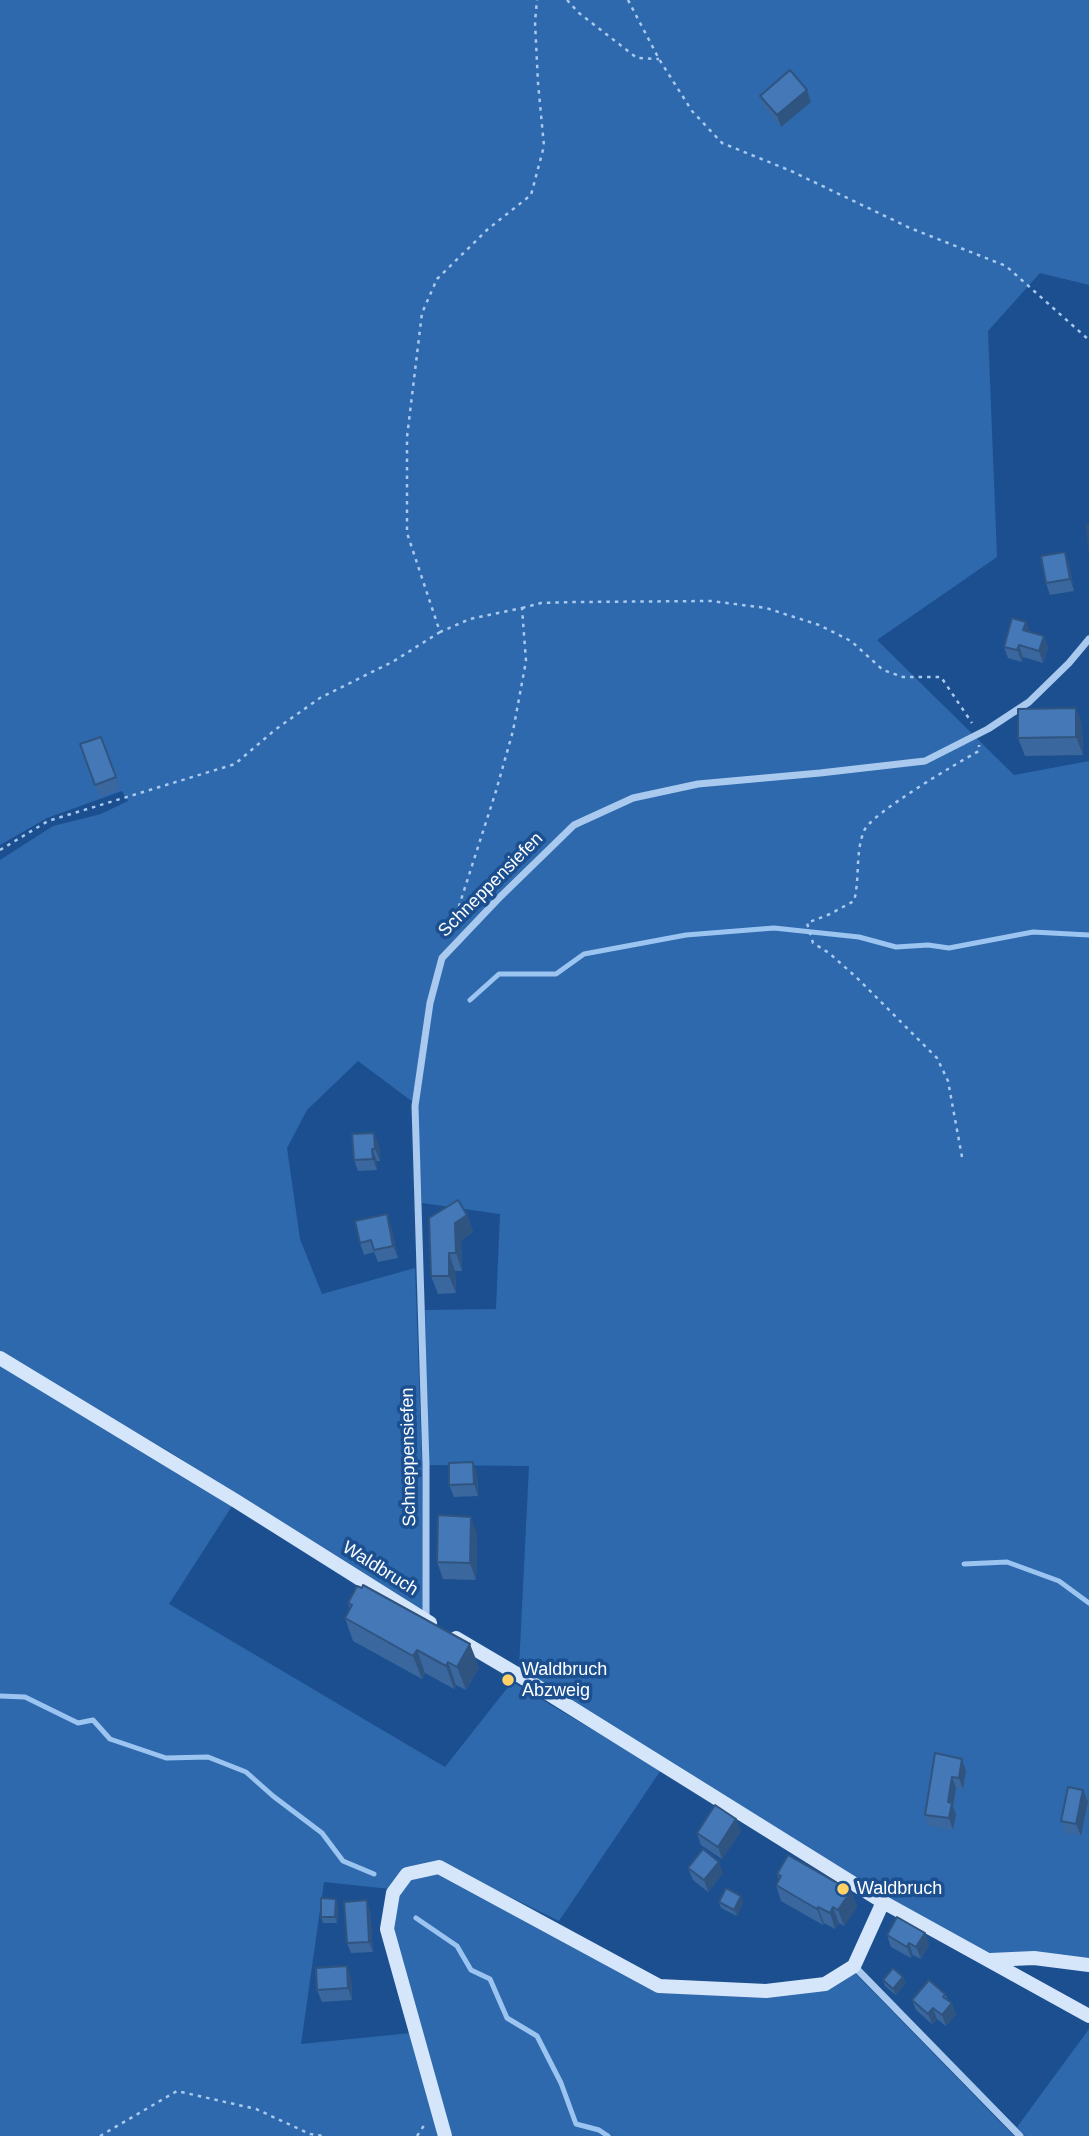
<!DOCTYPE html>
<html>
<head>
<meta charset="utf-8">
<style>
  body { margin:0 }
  canvas { display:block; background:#1b4f8f }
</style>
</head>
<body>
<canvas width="1089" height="2136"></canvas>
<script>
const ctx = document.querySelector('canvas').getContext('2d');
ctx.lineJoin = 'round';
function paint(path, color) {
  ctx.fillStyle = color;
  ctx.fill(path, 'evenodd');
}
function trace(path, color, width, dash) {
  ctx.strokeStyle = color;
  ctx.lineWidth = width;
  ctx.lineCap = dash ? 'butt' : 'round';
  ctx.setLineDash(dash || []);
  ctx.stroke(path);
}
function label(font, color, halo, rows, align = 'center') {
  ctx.font = font + ' Arial,sans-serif';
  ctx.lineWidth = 7;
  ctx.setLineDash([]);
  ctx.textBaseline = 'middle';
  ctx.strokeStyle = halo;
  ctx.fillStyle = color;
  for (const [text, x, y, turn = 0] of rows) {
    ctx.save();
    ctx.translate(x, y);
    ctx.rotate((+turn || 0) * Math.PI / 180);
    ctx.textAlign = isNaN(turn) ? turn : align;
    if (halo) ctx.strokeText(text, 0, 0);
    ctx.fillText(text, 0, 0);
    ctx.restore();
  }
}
const green = new Path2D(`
  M0 0H1089V285L1040 273 988 331 997 557 877 640 1014 775 1089 761V1959L991 1955 884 1896 519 1668 529 1466 429 1465 425 1310 496 1309 500 1214 422 1203 417 1105 358 1061 307 1110 287 1148 300 1239 322 1294 415 1268 422 1464 423 1614 170 1452 0 1353V860L53 826 101 814 128 801 122 791 47 818 0 845Z
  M0 1364 232 1506 169 1604 445 1767 512 1682 661 1770 559 1921 441 1863 390 1889 324 1882 301 2044 411 2033 441 2136H0Z
  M438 1871 656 1988 768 1995 854 1972 1014 2136H449L390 1929 396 1894 408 1879Z
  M1089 2029V2136H1025L1017 2127Z`);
const stream = new Path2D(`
  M470 1000 499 974H556L584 954 686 935 774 928 859 937 896 947 928 945 949 948 1033 932 1089 935
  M964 1564 1007 1562 1059 1581 1089 1603
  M0 1696 25 1697 78 1723 93 1720 110 1739 166 1758 208 1757 246 1772 273 1796 322 1833 343 1861 374 1874
  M416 1918 457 1946 471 1970 490 1979 507 2018 537 2036 561 2083 576 2124 599 2130 608 2136`);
const path = new Path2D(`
  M567 0 579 13 637 58 659 59
  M628 0 659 59 692 111 722 143 791 171 910 228 1006 266 1089 340
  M522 608 541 603 576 602 711 601 766 608 819 625 851 641 883 670 903 677H941L972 723
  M0 850 48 821 235 764 276 729 320 698 394 661 440 632
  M451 931 496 791 513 731 526 661 522 608 470 619 440 632 407 533V437L422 313 437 279 488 229 531 195 544 146 538 83 535 22 537 0
  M962 1157 948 1081 937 1058 856 977 829 953 813 943 807 923 830 914 854 901C860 879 855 853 864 831 870 814 959 762 979 751V745
  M100 2136 177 2091 256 2109 310 2134 324 2136
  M417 2136 425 2124`);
const street = new Path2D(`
  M426 1620V1465L415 1106 430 1003 442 958 498 899 574 825 633 798 698 784 820 773 925 761 988 729 1029 702 1069 663 1089 639
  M854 1966 1020 2136`);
const secondary = new Path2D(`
  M0 1358 236 1501 430 1623
  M456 1638 517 1674 883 1902 1089 2016
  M990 1960 1034 1958 1089 1965
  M445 2136 387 1929 393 1893 407 1874 439 1867 659 1986 766 1991 825 1984 854 1966 883 1902`);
const wall = new Path2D(`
  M807 90 811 102 781 127 765 108 760 96Z
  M1069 564 1074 591 1050 595 1046 583Z
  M1026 622 1029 631 1044 636 1048 648 1043 663 1023 657 1022 662 1008 658 1004 647Z
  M1076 708 1082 725 1083 755 1025 756 1018 738Z
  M101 737 120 789 100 797 80 744Z
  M379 1145 380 1161H377V1170L358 1171 354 1160Z
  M467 1215 473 1232 461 1240 462 1271H455L456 1293 438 1294 431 1276Z
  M391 1226 398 1258 378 1262 374 1252 364 1255 360 1243Z
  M477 1474 478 1496 454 1497 449 1485Z
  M477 1534 476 1580 443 1579 437 1562Z
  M348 1603 479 1667 466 1690 456 1685 454 1689 425 1673 422 1679 353 1641 345 1618 350 1609Z
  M935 1753 966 1771 963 1789 956 1788 953 1807 956 1814 953 1830 929 1826 925 1815Z
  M1083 1790 1088 1802 1081 1836 1066 1833 1061 1821Z
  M741 1831 722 1859 701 1845 697 1833Z
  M688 1868 723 1873 708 1892 693 1880Z
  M777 1874 851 1891 857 1907 844 1926 839 1923 835 1929 824 1923 823 1925 781 1901 776 1885 779 1880Z
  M719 1902H743L737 1916 721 1908Z
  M338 1905 337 1923H323L321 1917Z
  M370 1911 373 1952 351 1953 347 1943Z
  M887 1935 929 1945 921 1959 913 1955 911 1958 891 1947Z
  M351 1978 352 2000 322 2002 317 1990Z
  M883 1980 906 1983 896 1995 885 1986Z
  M945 1994 956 2014 946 2026 937 2019 932 2024 916 2010 912 2000Z`);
const shadedWall = new Path2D(`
  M807 90 811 102 781 127 777 115Z
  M1065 552 1069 564 1074 591 1070 579Z
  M1026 622 1030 634 1023 630Z
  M1044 636 1048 648 1043 663 1039 651Z
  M1019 645 1023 657 1022 662 1017 650Z
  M1076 708 1082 725 1083 755 1076 737Z
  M374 1133 379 1145 380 1161 375 1149Z
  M372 1149 377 1161V1170L373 1159Z
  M387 1214 391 1226 398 1258 393 1246Z
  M467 1215 473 1232 461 1240 462 1271 456 1253 455 1223Z
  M449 1253 455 1271 456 1293 449 1276Z
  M473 1462 477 1474 478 1496 474 1484Z
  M471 1517 477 1534 476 1580 470 1563Z
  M470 1644 479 1667 466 1690 457 1667Z
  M417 1650 425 1673 422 1679 413 1656Z
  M448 1662 456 1685 454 1689 446 1666Z
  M962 1759 966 1771 963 1789 959 1778Z
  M952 1777 956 1788 953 1807 956 1814 953 1830 949 1818 948 1802Z
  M1083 1790 1088 1802 1081 1836 1076 1824Z
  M736 1819 741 1831 722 1859 718 1847Z
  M719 1862 723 1873 708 1892 704 1880Z
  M851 1891 857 1907 844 1926 838 1910Z
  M741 1896 743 1902 737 1916 734 1910Z
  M336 1899 338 1905 337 1923 335 1917Z
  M367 1900 370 1911 373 1952 369 1942Z
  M818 1907 824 1923 823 1925 817 1909Z
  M833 1907 839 1923 835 1929 830 1913Z
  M925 1933 929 1945 921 1959 916 1947Z
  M909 1943 913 1955 911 1958 907 1947Z
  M347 1966 351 1978 352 2000 348 1988Z
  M903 1977 906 1983 896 1995 893 1989Z
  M952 2003 956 2014 946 2026 942 2015Z
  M933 2008 937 2019 932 2024 928 2014Z`);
const building = new Path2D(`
  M790 70 807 90 777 115 760 96Z
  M1087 525H1089V550Z
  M1065 552 1070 579 1046 583 1041 556Z
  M1012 618 1026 622 1023 630 1044 636 1039 651 1019 645 1017 650 1004 647Z
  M1076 708V737L1018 738V709Z
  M101 737 116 777 95 785 80 744Z
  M374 1133 375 1149H372L373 1159 354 1160 352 1134Z
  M458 1200 467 1215 455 1223 456 1253H449V1276H431L429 1218Z
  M387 1214 393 1246 374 1250 371 1240 360 1243 355 1221Z
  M473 1462 474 1484 449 1485V1463Z
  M438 1515 471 1517 470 1563 437 1562Z
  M363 1585 470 1644 457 1667 448 1662 446 1666 417 1650 413 1656 345 1618 352 1605 348 1603 357 1586 362 1588Z
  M935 1753 962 1759 959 1778 952 1777 948 1802 952 1803 949 1818 925 1815Z
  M1068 1787 1083 1790 1076 1824 1061 1821Z
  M715 1805 736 1819 718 1847 697 1833Z
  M703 1849 719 1862 704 1880 688 1868Z
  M788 1855 851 1891 838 1910 833 1907 830 1913 818 1907 817 1909 776 1885 781 1876 777 1874Z
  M726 1888 741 1896 734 1910 719 1902Z
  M321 1898 336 1899 335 1917H321Z
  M367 1900 369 1942 347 1943 344 1902Z
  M897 1917 925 1933 916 1947 909 1943 907 1947 887 1935Z
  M347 1966 348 1988 317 1990 316 1968Z
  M893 1968 903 1977 893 1989 883 1980Z
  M929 1980 945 1994 943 1997 952 2003 942 2015 933 2008 928 2014 912 2000Z`);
const markers = [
  [508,1680,7,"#ffd166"],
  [843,1889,7,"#ffd166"]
];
const streetNames = [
  ["Schneppensiefen",491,885,-45],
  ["Schneppensiefen",409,1457,-91],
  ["Waldbruch",380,1569,32]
];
const poiNames = [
  ["Waldbruch",522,1670],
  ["Abzweig",522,1691],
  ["Waldbruch",857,1889]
];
paint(green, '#2e69ad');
trace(stream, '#9cc4f0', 5);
trace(path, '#a9c9ee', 2.5, [3.5, 5]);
trace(street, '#a9c9ee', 7);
trace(secondary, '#d6e6fa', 14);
paint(wall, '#3a679d');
paint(shadedWall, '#305480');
paint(building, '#4478b7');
trace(building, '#305480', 2);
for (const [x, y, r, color] of markers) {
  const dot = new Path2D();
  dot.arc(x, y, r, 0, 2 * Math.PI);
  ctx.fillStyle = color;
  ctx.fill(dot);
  trace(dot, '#1b4f8f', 2.5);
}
label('18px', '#fff', '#1b4f8f', streetNames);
label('18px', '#fff', '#1b4f8f', poiNames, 'left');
</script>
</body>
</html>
